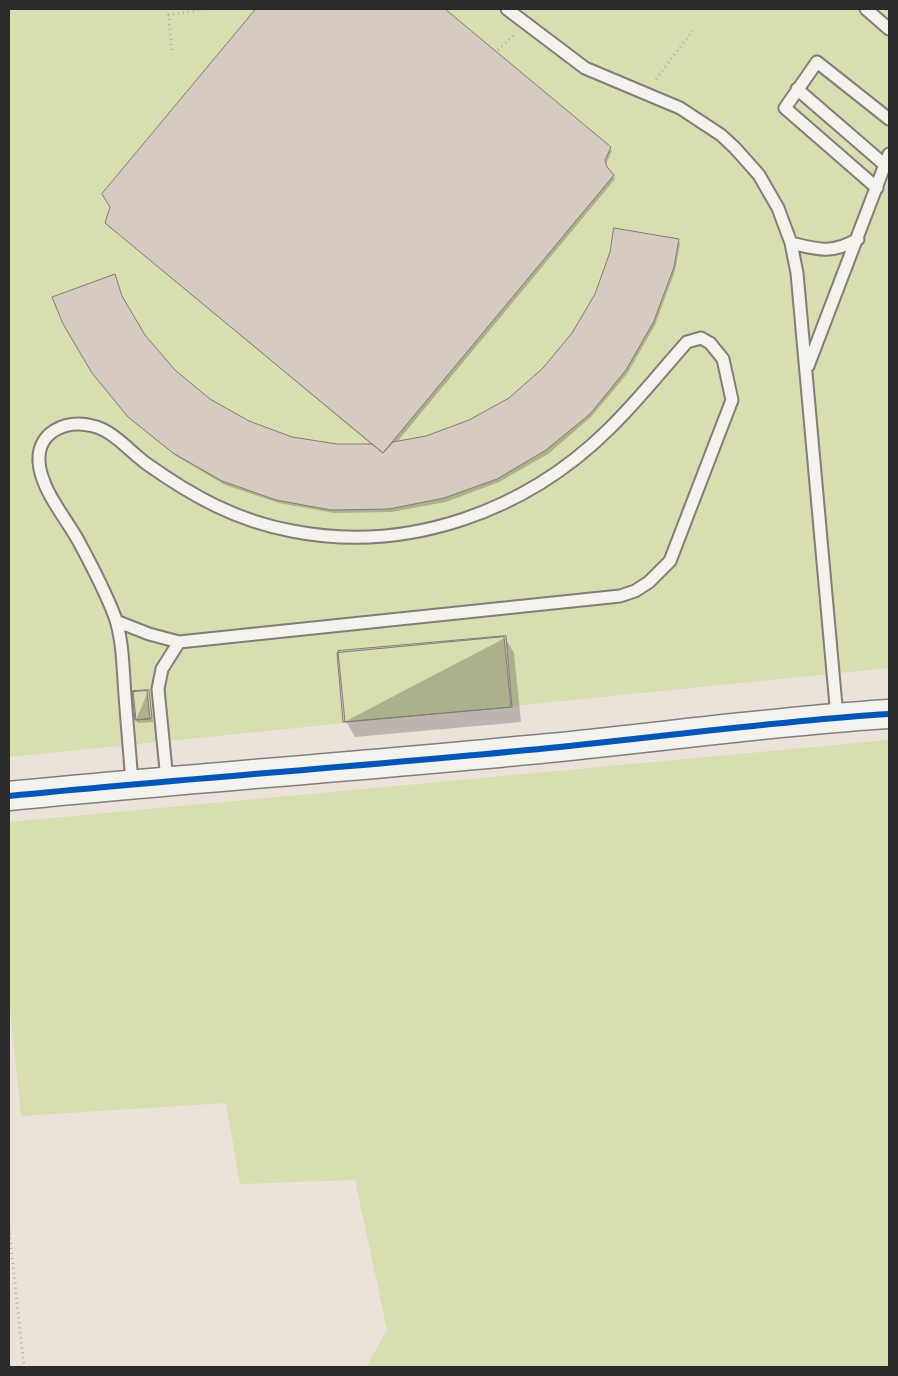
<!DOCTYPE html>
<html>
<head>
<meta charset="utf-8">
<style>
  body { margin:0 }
  #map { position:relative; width:898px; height:1376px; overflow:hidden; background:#ebe2d9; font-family:"Shantell Sans",sans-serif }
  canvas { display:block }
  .frame { position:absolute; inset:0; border:10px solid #2b2b2b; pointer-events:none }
</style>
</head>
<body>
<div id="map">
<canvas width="898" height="1376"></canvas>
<div class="frame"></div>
</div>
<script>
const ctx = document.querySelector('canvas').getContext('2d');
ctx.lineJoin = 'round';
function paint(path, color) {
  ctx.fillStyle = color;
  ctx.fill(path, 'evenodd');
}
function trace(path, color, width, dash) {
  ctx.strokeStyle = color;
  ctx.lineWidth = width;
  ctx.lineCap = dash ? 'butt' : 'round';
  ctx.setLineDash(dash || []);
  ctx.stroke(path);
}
const green = new Path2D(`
  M9 9H889V668L9 757Z
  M889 740V1367H366L387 1330 355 1180 240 1184 226 1103 21 1116 9 999V822Z`);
const shadow = new Path2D(`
  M257 9H443L612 151 606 164 608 170 615 179 397 442 426 437 470 421 510 399 678 240 680 244 675 271 655 325 627 374 591 417 548 454 499 482 446 502 391 512 334 513 279 503 225 485 176 456 132 420 95 377 64 323 123 301 144 336 174 371 209 400 248 422 292 438 337 445H372L106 223 112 207 103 194Z
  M505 638 514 653 521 722 355 737 346 721Z
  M148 691 153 722 138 723 136 720Z`);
const building = new Path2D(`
  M256 9H445L611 147 605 160 607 167 614 175 383 453 105 223 110 207 102 194Z
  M614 228 679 239 674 267 654 321 626 370 590 414 546 450 497 479 444 498 389 509 331 510 276 500 222 481 173 453 128 417 92 373 63 324 52 297 115 274 122 296 145 335 175 370 210 399 249 421 292 437 337 444H372L383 453 393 442 426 436 469 420 509 398 543 368 572 333 595 294 610 252Z
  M506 636 512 707 345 722 338 651Z
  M504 637 511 707 343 722 337 653Z
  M149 690 152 718 136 720 133 691Z
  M147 691 150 719 135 720 132 692Z`);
const path = new Path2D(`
  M168 9 172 52
  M168 15 205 9
  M498 50 515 34
  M656 79 693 30
  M9 1228 24 1367`);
const service = new Path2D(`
  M507 9 585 68 680 108 721 135 735 148 759 175 778 208 791 243 797 273 837 717
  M866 9 889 29
  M797 89 885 165
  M877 188 785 108 817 62 889 119
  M791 243C819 250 832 254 858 239
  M808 366 889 154
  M116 621 149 634 179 642
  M132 784C130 754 127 724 125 695 123 670 123 641 115 617 105 591 92 566 79 542 66 518 41 490 39 462 37 432 66 419 93 426 114 431 129 451 147 464 192 496 237 521 292 531 408 554 526 511 609 429 637 402 661 371 687 342L701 338 710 343 723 359 732 400 670 561 649 582 635 591 620 596 179 642 162 669 158 689 167 780`);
const tertiary = new Path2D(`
  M9 796C189 778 369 766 549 748 662 737 775 721 889 714`);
const cycleway = new Path2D(`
  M9 796C189 778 369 766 549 748 662 737 775 721 889 714`);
paint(green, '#d8deb0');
paint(shadow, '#0003');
paint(building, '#d7cac0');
trace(building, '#817d79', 1);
trace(service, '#817d79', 15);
trace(tertiary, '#817d79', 31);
trace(path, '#b0adaa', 3, [1, 4]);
trace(service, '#f4f2ed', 11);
trace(tertiary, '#f4f2ed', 28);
trace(cycleway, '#0057b8', 6);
</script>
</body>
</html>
